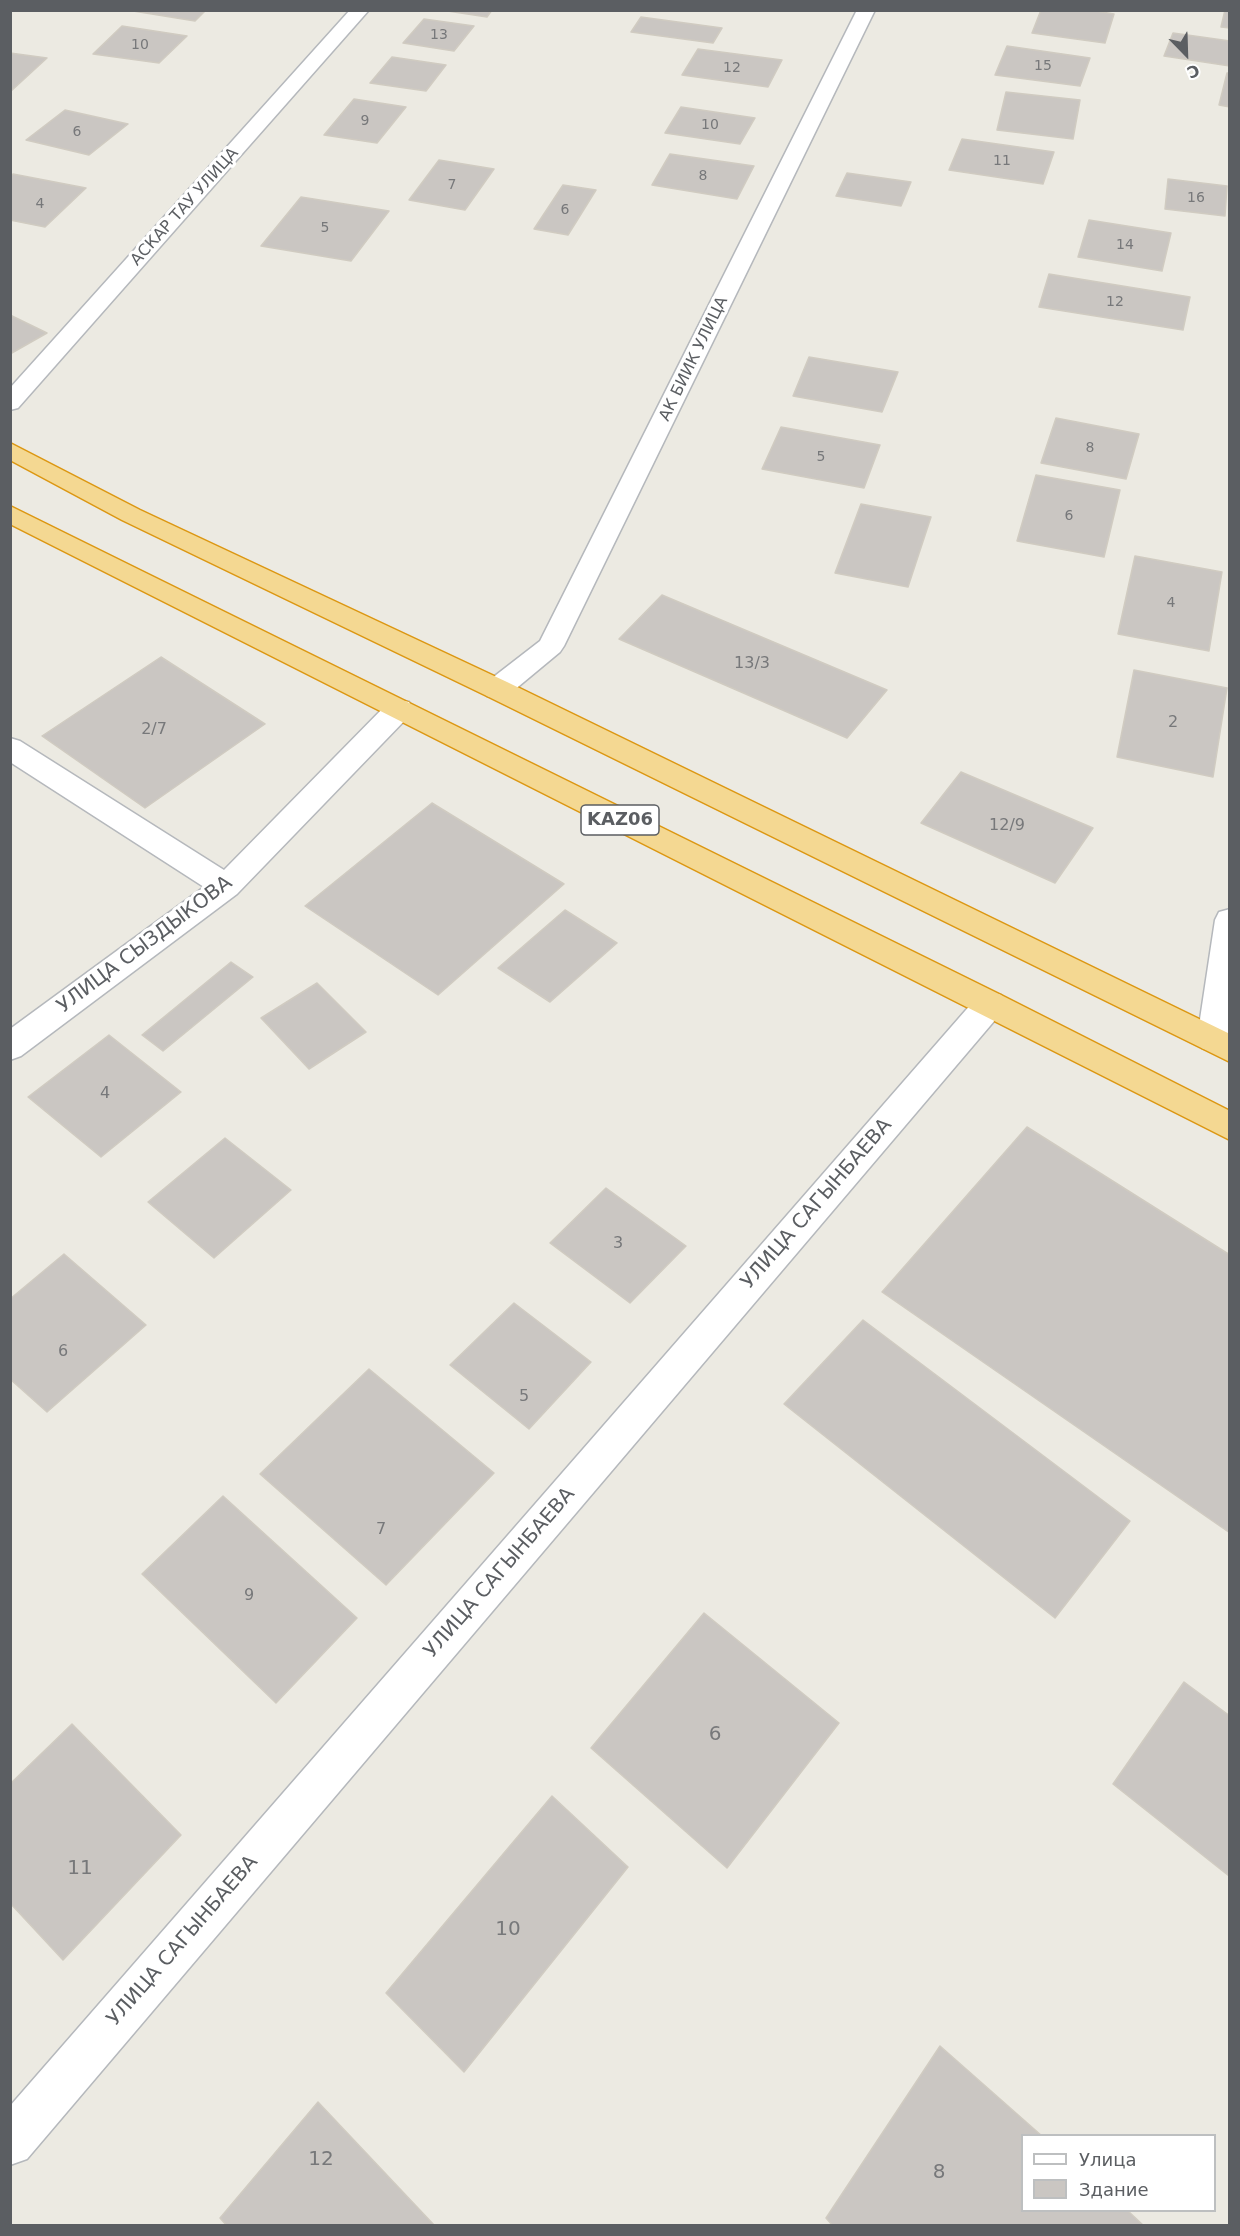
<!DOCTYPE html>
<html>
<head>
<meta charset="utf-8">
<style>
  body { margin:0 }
  #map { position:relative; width:1240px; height:2236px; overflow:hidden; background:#eceae2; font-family:"DejaVu Sans",sans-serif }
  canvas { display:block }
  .frame { position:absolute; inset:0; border:12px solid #5b5e62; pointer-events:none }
  .legend { position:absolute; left:1021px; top:2134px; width:195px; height:78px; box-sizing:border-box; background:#fff; border:2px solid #bdbfc0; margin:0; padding:8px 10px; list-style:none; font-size:18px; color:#5b5e62 }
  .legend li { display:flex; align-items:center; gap:12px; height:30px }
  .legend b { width:30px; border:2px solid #bdbfc0 }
  .north { position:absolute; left:1156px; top:24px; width:60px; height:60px; -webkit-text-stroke:4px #fff; paint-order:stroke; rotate:157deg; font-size:16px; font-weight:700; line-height:24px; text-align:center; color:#5b5e62 }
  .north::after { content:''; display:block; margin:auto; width:21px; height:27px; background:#5b5e62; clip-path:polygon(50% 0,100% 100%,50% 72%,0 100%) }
</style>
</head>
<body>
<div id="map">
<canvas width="1240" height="2236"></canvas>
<div class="frame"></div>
<ul class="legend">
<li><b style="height:8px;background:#fff"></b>Улица</li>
<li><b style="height:16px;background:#cac6c2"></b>Здание</li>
</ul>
<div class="north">С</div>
</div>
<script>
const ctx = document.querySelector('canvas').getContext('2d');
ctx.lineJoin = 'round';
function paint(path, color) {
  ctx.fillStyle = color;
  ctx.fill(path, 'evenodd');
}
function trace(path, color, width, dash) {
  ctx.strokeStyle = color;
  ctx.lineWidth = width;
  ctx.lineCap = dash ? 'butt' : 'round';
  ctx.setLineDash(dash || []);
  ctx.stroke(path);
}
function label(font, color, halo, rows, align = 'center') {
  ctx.font = font + ' "DejaVu Sans",sans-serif';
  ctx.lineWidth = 6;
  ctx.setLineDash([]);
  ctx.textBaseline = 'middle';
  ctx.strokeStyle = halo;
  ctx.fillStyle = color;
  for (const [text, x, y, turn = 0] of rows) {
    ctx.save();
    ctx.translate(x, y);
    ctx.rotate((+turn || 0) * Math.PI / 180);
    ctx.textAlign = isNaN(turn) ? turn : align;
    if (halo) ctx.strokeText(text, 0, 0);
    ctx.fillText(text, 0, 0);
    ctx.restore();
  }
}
const building = new Path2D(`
  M127 10H206L195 21Z
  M441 10H492L487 17Z
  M1041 10H1090L1114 14 1105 43 1032 33Z
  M1225 10H1230V28L1221 27Z
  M641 17 722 28 713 43 631 32Z
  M424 19 474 26 454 51 403 43Z
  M122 26 187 36 159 63 93 54Z
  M1173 33 1230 41V66L1164 56Z
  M1007 46 1090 58 1080 86 995 75Z
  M698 49 782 60 768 87 682 75Z
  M10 53 47 58 10 92Z
  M392 57 446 65 426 91 370 83Z
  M1227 73H1230V107L1219 105Z
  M1006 92 1080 100 1073 139 997 130Z
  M354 99 406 107 377 143 324 135Z
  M681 107 755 118 740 144 665 133Z
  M65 110 128 124 89 155 26 140Z
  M962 139 1054 152 1043 184 949 170Z
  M670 154 754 166 737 199 652 185Z
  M439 160 494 169 465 210 409 200Z
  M847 173 911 182 901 206 836 196Z
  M13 174 86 188 45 227 10 220V177Z
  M1168 179 1227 186 1225 216 1165 209Z
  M563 185 596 190 568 235 534 229Z
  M301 197 389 211 351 261 261 246Z
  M1089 220 1171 233 1162 271 1078 257Z
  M1049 274 1190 297 1183 330 1039 307Z
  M10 315 47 333 10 354Z
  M809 357 898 372 882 412 793 396Z
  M1056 418 1139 434 1126 479 1041 463Z
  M781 427 880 445 864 488 762 469Z
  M1036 475 1120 490 1104 557 1017 541Z
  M861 504 931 517 908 587 835 573Z
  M1135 556 1222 572 1209 651 1118 634Z
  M662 595 887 690 847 738 619 639Z
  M161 657 265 724 145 808 42 736Z
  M1134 670 1227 688 1213 777 1117 757Z
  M961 772 1093 828 1055 883 921 823Z
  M432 803 564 884 438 995 305 906Z
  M565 910 617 943 550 1002 498 968Z
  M231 962 253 977 163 1051 142 1035Z
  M317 983 366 1032 309 1069 261 1018Z
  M109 1035 181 1092 101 1157 28 1097Z
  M1027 1127 1230 1255V1533L882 1292Z
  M225 1138 291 1190 214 1258 148 1202Z
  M606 1188 686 1246 630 1303 550 1243Z
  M64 1254 146 1325 47 1412 10 1379V1299Z
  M514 1303 591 1362 529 1429 450 1365Z
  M863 1320 1130 1521 1055 1618 784 1404Z
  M369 1369 494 1473 386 1585 260 1474Z
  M223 1496 357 1618 276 1703 142 1574Z
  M704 1613 839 1723 727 1868 591 1748Z
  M1184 1682 1230 1716 1229 1876 1113 1784Z
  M72 1724 181 1835 63 1960 10 1903V1784Z
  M552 1796 628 1867 464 2072 386 1993Z
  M940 2046 1042 2136H1022V2210H1127L1144 2226H833L826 2218Z
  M318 2102 435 2226H227L220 2218Z`);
const minor = new Path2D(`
  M350 10H369L18 408 10 410V388Z
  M857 10H875L564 646 560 652 507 696 497 698 487 696 483 689 487 682 540 641Z
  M399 700 409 702 413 709 409 716 237 894 21 1056 10 1060V1029L204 887 10 762V738L20 741 224 870 389 702Z
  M1230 909V1035L1224 1048 1213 1052 1202 1048 1197 1039 1215 920 1219 912Z
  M990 992 1001 995 1006 1004 1001 1013 27 2159 10 2165V2106L979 995Z`);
const highway = new Path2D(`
  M10 443 140 510 507 682 1230 1034V1062L487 696 122 520 10 460Z
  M10 506 1001 995 1230 1111V1140L10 524Z`);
const farNumbernames = [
  ["13",439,35],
  ["10",140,45],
  ["15",1043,66],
  ["12",732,68],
  ["9",365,121],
  ["10",710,125],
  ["6",77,132],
  ["11",1002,161],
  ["8",703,176],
  ["7",452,185],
  ["16",1196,198],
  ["4",40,204],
  ["6",565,210],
  ["5",325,228],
  ["14",1125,245],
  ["12",1115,302],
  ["8",1090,448],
  ["5",821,457],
  ["6",1069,516],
  ["4",1171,603]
];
const farStreetnames = [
  ["АСКАР ТАУ УЛИЦА",185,207,-48],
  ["АК БИИК УЛИЦА",694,359,-64]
];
const numberNames = [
  ["13/3",752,664],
  ["2",1173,723],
  ["2/7",154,730],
  ["12/9",1007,826],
  ["4",105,1094],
  ["3",618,1244],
  ["6",63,1352],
  ["5",524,1397],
  ["7",381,1530],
  ["9",249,1596]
];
const shields = [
  [620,820,78]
];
const shieldNames = [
  ["KАZ06",620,820]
];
const streetNames = [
  ["УЛИЦА СЫЗДЫКОВА",145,945,-37],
  ["УЛИЦА САГЫНБАЕВА",817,1204,-49],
  ["УЛИЦА САГЫНБАЕВА",500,1573,-49],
  ["УЛИЦА САГЫНБАЕВА",183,1941,-49]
];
const nearNumbernames = [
  ["6",715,1735],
  ["11",80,1869],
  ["10",508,1930],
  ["12",321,2160],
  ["8",939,2173]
];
paint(building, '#cac6c2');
trace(building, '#d0cbc1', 1.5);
trace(minor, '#b5b8bc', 3);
trace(highway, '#dc9712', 3);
paint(minor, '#fff');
paint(highway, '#f4d892');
label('14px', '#77787a', null, farNumbernames);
label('16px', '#5b5e62', '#fff', farStreetnames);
label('16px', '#77787a', null, numberNames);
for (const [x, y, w] of shields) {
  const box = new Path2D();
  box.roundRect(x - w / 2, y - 15, w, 30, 4.5);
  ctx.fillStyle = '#fff';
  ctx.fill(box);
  trace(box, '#5b5e62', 1.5);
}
label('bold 18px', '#5b5e62', null, shieldNames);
label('20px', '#5b5e62', '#fff', streetNames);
label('20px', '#77787a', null, nearNumbernames);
</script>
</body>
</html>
